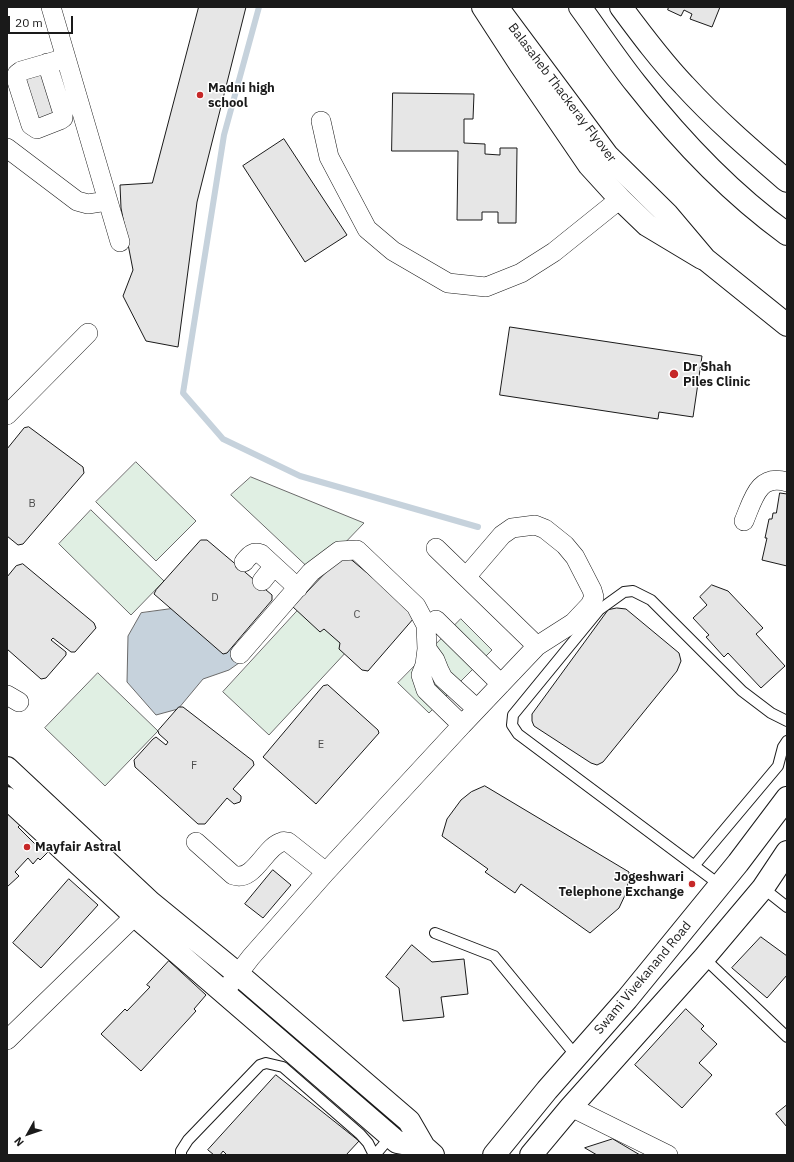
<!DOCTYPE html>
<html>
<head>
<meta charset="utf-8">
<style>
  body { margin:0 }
  #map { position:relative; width:794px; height:1162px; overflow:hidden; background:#fff; font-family:"IBM Plex Sans",sans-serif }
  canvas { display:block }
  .frame { position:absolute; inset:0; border:8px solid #1a1a1a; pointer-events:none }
  .north { position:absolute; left:8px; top:1114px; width:40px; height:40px; -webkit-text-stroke:3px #fff; paint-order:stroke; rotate:230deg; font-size:11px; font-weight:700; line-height:16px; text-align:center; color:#1a1a1a }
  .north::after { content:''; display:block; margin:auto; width:14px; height:18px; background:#1a1a1a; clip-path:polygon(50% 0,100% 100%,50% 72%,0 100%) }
  .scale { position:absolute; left:8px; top:16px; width:65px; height:18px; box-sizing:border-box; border:2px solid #1a1a1a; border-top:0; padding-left:5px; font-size:12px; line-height:14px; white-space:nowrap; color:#1a1a1a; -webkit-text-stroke:3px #fff; paint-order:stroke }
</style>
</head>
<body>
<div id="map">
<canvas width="794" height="1162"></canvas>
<div class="frame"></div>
<div class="north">N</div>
<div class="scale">20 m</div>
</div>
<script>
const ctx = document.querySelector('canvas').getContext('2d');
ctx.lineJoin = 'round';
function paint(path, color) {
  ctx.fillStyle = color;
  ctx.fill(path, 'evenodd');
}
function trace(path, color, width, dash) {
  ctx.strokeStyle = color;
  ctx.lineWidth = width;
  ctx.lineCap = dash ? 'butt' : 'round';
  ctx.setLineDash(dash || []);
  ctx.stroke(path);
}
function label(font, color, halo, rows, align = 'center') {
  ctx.font = font + ' "IBM Plex Sans",sans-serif';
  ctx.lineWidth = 3;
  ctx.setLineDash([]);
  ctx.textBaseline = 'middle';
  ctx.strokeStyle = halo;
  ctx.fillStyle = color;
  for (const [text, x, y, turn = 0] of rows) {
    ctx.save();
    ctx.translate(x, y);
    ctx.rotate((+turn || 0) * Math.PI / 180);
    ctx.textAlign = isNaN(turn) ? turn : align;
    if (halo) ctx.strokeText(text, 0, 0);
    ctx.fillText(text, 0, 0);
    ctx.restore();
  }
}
const green = new Path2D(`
  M136 462 196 521 156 561 96 502Z
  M251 477 364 523 315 574 231 495Z
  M91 510 164 581 131 615 59 544Z
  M301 607 348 650 269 735 223 692Z
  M461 619 492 650 429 713 398 683Z
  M98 673 158 731 105 786 45 728Z`);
const water = new Path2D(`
  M185 607 231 639 246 658 229 670 203 679 178 709 156 715 127 682 128 636 141 613Z`);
const stream = new Path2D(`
  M259 7 224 135 183 393 223 439 300 476 478 527`);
const building = new Path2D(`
  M199 7H246L197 202 178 347 146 341 123 296 133 270 121 208 120 185 152 183Z
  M669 7H720L712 27 690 19 692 14 684 10 681 16 668 10Z
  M44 70 58 116 36 123 22 76Z
  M393 93 474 94 473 119H464V143L485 144V154L500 155V148H517L516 223H498V212H482V220H457L458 151H392Z
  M284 139 347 235 305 262 243 166Z
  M510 327 702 356 693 417 659 412 658 419 500 395Z
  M29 427 83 467 84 473 23 544 18 545 7 536V449L24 428Z
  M780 493 787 494V566L762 560 767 538H765L769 519H772L773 513H776Z
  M201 540H207L272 595V600L227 653 223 654 154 594 156 590Z
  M342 556H347L412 611 414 618 368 671 362 670 339 649 340 643 324 629 320 632 293 607Z
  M23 564 94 623 96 628 75 652H71L53 638 51 640 66 652V655L46 678 41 679 7 649V577L16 566Z
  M712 585 728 591 763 628 756 634 785 666 761 688 728 653 724 657 706 637 709 635 693 618 707 605 700 597Z
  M617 608 626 609 679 653 681 661 677 671 603 762 597 765 591 763 534 726 532 721V714L608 610Z
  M328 685 378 730 379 733 316 804 263 757 323 686Z
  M179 707H183L253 761 254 765 233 789 241 796V799L240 802 234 804 227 798 205 824H198L135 767 134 760 153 739 156 737 166 745 168 742 159 734 158 731Z
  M485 786 629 872 627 891 619 908 590 933 521 884 515 893 485 872 488 869 442 836 447 819 461 800 471 792Z
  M7 810 21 824 18 827 35 844 39 839 50 850 40 860 38 858 33 864 28 858 15 872 19 876 7 887Z
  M273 870 291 885 263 918 245 904Z
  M69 879 98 905 41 968 13 943Z
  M761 937 787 956V975L767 998 732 968Z
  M412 945 432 962 464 959 468 994 441 997 444 1017 403 1021 399 988 386 977Z
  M169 961 206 995 194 1009 196 1011 141 1071 101 1034 125 1009 127 1011 150 987 147 985Z
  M686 1009 704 1026 701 1029 717 1044 699 1063 712 1075 682 1108 635 1065Z
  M276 1075 359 1141 346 1155H227L223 1151 220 1155H214L208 1150Z
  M787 1105V1127L776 1114Z
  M613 1139 640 1155H597L585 1148Z`);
const service = new Path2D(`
  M694 866 778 766 783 747 787 741
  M720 885 518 734 512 725 513 715 599 610 624 592 633 591 651 600 742 691 771 713 787 721
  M763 888 787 907
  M435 933 494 956 577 1057
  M704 958 787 1037
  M181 1155V1151L188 1140 260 1065 266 1063 283 1067 360 1134 368 1143 374 1155
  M375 1155 391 1136`);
const minor = new Path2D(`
  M51 7 120 242
  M47 63 63 114V118L60 120 37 129 31 125 16 78 17 74 21 71 66 58
  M321 121 329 157 367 229 393 251 448 283 486 287 521 273 554 252 620 199
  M7 148 77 201 88 204 107 201
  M7 415 88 333
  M744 521C753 500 758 473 787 482
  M436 548 537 646
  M244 562C249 556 252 551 261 554L298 588
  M262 581 274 566
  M436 620 501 684
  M427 649 435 660 439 670 443 678 477 709
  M7 695 19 702
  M462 725 537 646 573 623 590 605 594 597 592 590 575 557 565 545 545 529 535 525 512 528 502 535 466 577
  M196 842 233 875C254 883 265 846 282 842 284 841 286 842 288 842L326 872
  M224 992 251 957 326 872 462 725 426 690 421 675 425 665 427 649 426 625 416 606 357 550 339 551 311 572 240 654
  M7 1040 146 905
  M571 1107 668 1155`);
const tertiary = new Path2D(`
  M483 7 520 64 589 165 620 199 647 225 702 258
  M621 7C641 34 661 61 684 85 716 120 751 150 787 181
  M7 768 150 902 238 974 409 1121 424 1147 433 1155
  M7 798 135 916 397 1142 424 1147`);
const primary = new Path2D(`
  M497 7 607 155 667 214 705 259 787 325
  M580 7C599 33 616 59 636 84 680 140 729 192 787 234
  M494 1155 547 1090 627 999 738 863 787 798
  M531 1155 571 1107 704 958 763 888 787 852`);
const markers = [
  [200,95,4,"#c62828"],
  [674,374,5,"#c62828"],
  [27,847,4,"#c62828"],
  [692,884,4,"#c62828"]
];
const numberNames = [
  ["B",32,504],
  ["D",215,598],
  ["C",357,615],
  ["E",321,745],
  ["F",194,766]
];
const poiNames = [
  ["Madni high",208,88],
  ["school",208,103],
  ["Dr Shah",683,367],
  ["Piles Clinic",683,382],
  ["Mayfair Astral",35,847],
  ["Jogeshwari",684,877,"right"],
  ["Telephone Exchange",684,892,"right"]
];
const streetNames = [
  ["Balasaheb Thackeray Flyover",562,93,53],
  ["Swami Vivekanand Road",643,978,-50]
];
paint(green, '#e0efe3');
trace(green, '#6a6a6a', 1);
paint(water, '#c6d2dc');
trace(water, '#6a6a6a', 1);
trace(stream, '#c6d2dc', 6);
paint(building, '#e6e6e6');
trace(building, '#1a1a1a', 1);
trace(service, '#1a1a1a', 12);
trace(minor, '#1a1a1a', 20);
trace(tertiary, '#1a1a1a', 24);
trace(primary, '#1a1a1a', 24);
trace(service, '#fff', 10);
trace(minor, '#fff', 19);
trace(tertiary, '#fff', 22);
trace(primary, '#fff', 22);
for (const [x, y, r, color] of markers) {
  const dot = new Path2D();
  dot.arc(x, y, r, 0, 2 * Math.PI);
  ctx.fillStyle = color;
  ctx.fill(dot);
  trace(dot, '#fff', 1.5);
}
label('11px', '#4d4d4d', null, numberNames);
label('bold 13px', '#1a1a1a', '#fff', poiNames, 'left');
label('13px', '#1a1a1a', '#fff', streetNames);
</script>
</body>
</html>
